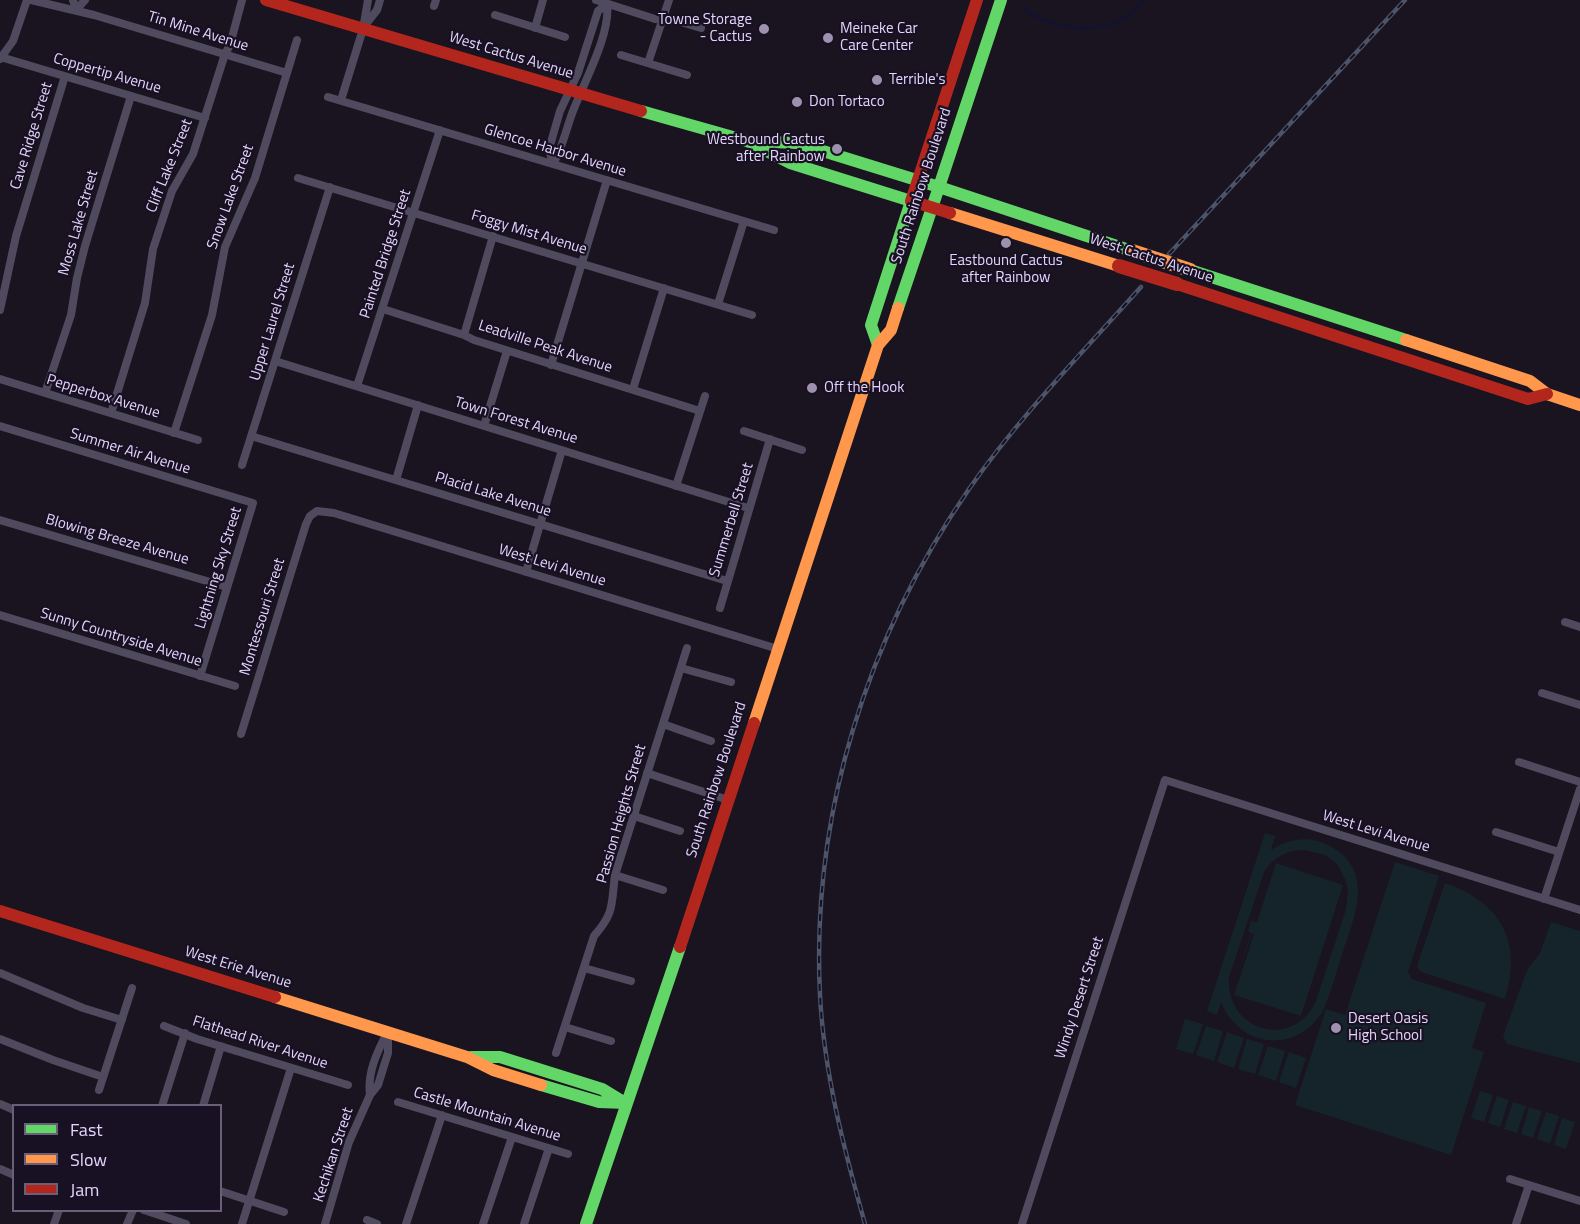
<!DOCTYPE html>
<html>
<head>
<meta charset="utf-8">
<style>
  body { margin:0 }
  #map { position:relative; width:1580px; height:1224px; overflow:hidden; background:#19141f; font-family:"Titillium Web",sans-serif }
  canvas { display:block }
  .legend { position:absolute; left:12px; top:1104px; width:210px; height:108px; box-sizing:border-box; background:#181023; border:2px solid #6a5f79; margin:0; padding:8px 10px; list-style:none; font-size:18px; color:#e4d5fb }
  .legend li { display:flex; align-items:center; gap:12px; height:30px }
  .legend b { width:30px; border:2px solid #6a5f79 }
</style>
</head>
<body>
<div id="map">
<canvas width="1580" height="1224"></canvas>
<ul class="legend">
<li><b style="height:8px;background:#63d668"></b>Fast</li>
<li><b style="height:8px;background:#ff974d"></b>Slow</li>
<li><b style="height:8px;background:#b3261e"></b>Jam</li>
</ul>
</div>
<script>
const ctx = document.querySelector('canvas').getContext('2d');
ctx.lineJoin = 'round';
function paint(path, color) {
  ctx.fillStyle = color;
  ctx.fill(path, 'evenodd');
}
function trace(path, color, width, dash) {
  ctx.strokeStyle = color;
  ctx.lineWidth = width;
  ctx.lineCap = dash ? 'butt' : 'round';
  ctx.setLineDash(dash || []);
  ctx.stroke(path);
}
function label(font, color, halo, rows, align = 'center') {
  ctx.font = font + ' "Titillium Web",sans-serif';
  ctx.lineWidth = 4.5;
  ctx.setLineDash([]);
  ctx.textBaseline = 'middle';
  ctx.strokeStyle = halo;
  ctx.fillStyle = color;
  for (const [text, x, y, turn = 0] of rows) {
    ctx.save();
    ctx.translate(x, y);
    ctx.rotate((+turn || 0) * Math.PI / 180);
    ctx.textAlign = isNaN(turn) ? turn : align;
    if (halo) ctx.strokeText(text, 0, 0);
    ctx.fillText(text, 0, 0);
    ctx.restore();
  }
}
const green = new Path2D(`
  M1265 833 1275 836 1271 850C1288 839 1308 835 1328 845 1376 869 1355 916 1342 955 1336 973 1331 993 1323 1011 1297 1054 1240 1049 1221 1002L1217 1015 1207 1011ZM1305 850 1325 855 1338 865 1346 881 1348 891 1346 909 1316 1001C1293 1051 1225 1031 1229 977L1264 872C1274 857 1287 850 1305 850Z
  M1395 862 1439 876 1408 972 1412 979 1486 1003 1472 1048 1484 1052 1451 1155 1295 1105 1326 1009 1345 1015Z
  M1276 863 1343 885 1301 1016 1234 995 1254 934 1252 933 1235 983 1251 933 1248 931 1251 921 1257 922Z
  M1445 883C1501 902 1523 942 1505 999L1421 972 1417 966Z
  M1551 922 1580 931V1063L1507 1044 1503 1036 1524 978 1529 967 1540 953Z
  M1185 1019 1203 1024 1193 1054 1176 1049Z
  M1206 1026 1223 1031 1214 1061 1196 1055Z
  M1227 1032 1244 1038 1234 1068 1217 1062Z
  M1247 1039 1264 1044 1255 1074 1238 1069Z
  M1268 1046 1285 1051 1276 1081 1258 1075Z
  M1289 1052 1306 1058 1296 1088 1279 1082Z
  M1480 1091 1493 1095 1484 1122 1471 1118Z
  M1497 1096 1509 1100 1500 1127 1488 1123Z
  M1513 1102 1526 1106 1517 1133 1504 1129Z
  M1529 1107 1542 1111 1533 1138 1521 1134Z
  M1546 1112 1559 1116 1550 1144 1537 1139Z
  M1562 1118 1575 1122 1566 1149 1554 1145Z`);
const stream = new Path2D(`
  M1022 8C1059 32 1114 39 1144 0`);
const street = new Path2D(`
  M31 0 94 15 287 73
  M73 0 76 10 85 0
  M596 0 655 19 674 20 701 28
  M434 6 436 0
  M495 15 565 37
  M363 28 377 10 380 0
  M535 28 543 0
  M621 55 687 75
  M1 57 205 118
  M0 59 13 41 27 0
  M648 63 669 0
  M328 97 774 230
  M341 100 363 29 368 0
  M553 164 549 149 560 111 578 73 598 11 607 4
  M553 164C563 147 566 129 573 111 584 82 611 34 607 4
  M298 178 752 315
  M718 304 744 221
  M383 309 464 335 474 340 700 411
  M0 310 16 236 65 76
  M464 335 493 236
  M275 361 748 508
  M551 365 607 180
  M0 379 198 440
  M357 386 440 130
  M633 389 664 288
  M45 393 71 315 77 278 85 246 131 96
  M111 413 145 303 153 249 172 191 193 154 225 54 230 45 242 0
  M0 426 253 503 200 676
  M484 426 507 351
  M744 431 802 450
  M174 433 212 315 225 247 255 178 297 40
  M251 436 727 581
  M242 465 330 187
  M396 480 418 405
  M676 486 705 396
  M0 520 227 587
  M526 572 562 450
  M720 608 770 439
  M0 615 235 686
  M1565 622 1580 627
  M681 668 731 682
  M1542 693 1580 705
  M663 724 711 741
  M241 734 306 524 310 516 317 511 334 513 778 649
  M1519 762 1580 782
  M647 773 728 800
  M634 816 680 831
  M1496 832 1559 852
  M615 875 663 890
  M1544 899 1580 789
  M584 968 631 981
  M0 973 83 1008 122 1020
  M164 1026 197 1039 348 1085
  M565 1027 611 1041
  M0 1039 53 1060 103 1077
  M556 1053 594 936C615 912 611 905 615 875L687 648
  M99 1090 132 988
  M370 1095C367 1073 377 1052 387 1033
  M398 1102 568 1154
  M0 1104 14 1110
  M162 1106 185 1033
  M203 1106 221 1046
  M0 1169 14 1175
  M1510 1179 1580 1201
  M220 1191 284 1212
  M144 1210 186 1224
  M367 1220 377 1224
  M54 1224 59 1210
  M127 1224 133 1210
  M242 1224 291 1068
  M325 1224 349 1142 370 1095 378 1085 388 1053V1032
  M406 1224 442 1115
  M483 1224 512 1137
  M524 1224 549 1148
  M1022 1224 1165 780 1580 910
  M1516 1224 1529 1185`);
const fast = new Path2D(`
  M1001 0 939 187 1132 251
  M641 111 747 141 790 163 911 201 871 325 878 345
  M747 141 797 143 939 187 898 308
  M1190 270 1406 340
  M471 1057H500L602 1089 625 1103
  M541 1085 599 1102 626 1103
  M586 1224 680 947`);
const slow = new Path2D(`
  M950 213 1119 266
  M1406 340 1530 381 1547 394 1580 405
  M754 723 878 345 891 330 898 308
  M275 997 467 1057 493 1070 541 1085`);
const jam = new Path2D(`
  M266 0 641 111
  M950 213 911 201 977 0
  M1177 284 1528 399 1547 394
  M0 911 275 997
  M680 947 754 723`);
const rail = new Path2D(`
  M1169 254 1405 0
  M865 1224C844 1149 824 1073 820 995 811 815 867 637 969 489 1019 417 1082 353 1141 287`);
const slowBridge = new Path2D(`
  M1132 251 1190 270`);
const jamBridge = new Path2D(`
  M1119 266 1177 284`);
const markers = [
  [764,29,6,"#9d91ae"],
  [828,38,6,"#9d91ae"],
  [877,80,6,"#9d91ae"],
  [797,102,6,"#9d91ae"],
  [837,149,6,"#9d91ae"],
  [1006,243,6,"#9d91ae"],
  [812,388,6,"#9d91ae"],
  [1336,1028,6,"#9d91ae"]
];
const poiNames = [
  ["Towne Storage",752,20,"right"],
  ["- Cactus",752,37,"right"],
  ["Meineke Car",840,29],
  ["Care Center",840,46],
  ["Terrible's",889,80],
  ["Don Tortaco",809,102],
  ["Westbound Cactus",825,140,"right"],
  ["after Rainbow",825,157,"right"],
  ["Eastbound Cactus",1006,261,"center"],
  ["after Rainbow",1006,278,"center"],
  ["Off the Hook",824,388],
  ["Desert Oasis",1348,1019],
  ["High School",1348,1036]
];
const streetNames = [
  ["Tin Mine Avenue",198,32,17],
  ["West Cactus Avenue",511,56,17],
  ["Coppertip Avenue",107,74,16],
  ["Cave Ridge Street",32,136,-73],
  ["Glencoe Harbor Avenue",555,151,17],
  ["Cliff Lake Street",170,166,-68],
  ["South Rainbow Boulevard",922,186,-72],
  ["Snow Lake Street",231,197,-70],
  ["Moss Lake Street",79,223,-74],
  ["Foggy Mist Avenue",529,233,17],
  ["Painted Bridge Street",386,254,-72],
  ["West Cactus Avenue",1151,259,18],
  ["Upper Laurel Street",273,322,-73],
  ["Leadville Peak Avenue",545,347,18],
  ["Pepperbox Avenue",103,397,17],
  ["Town Forest Avenue",516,421,17],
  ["Summer Air Avenue",130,452,17],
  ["Placid Lake Avenue",493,495,17],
  ["Summerbell Street",732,520,-73],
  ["Blowing Breeze Avenue",117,540,16],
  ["West Levi Avenue",552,566,17],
  ["Lightning Sky Street",219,568,-73],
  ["Montessouri Street",263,617,-73],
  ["Sunny Countryside Avenue",121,638,17],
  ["South Rainbow Boulevard",717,780,-72],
  ["Passion Heights Street",622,814,-74],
  ["West Levi Avenue",1376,832,17],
  ["West Erie Avenue",238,968,17],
  ["Windy Desert Street",1080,998,-72],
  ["Flathead River Avenue",260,1043,18],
  ["Castle Mountain Avenue",487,1115,17],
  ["Kechikan Street",334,1155,-72]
];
paint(green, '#15242a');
trace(stream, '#0f133b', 2);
trace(street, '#504a5f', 8);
trace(fast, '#63d668', 12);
trace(slow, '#ff974d', 12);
trace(jam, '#b3261e', 12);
trace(rail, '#4b5469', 4.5);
trace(rail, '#181023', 2, [7]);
trace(slowBridge, '#ff974d', 14);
trace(jamBridge, '#b3261e', 14);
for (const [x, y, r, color] of markers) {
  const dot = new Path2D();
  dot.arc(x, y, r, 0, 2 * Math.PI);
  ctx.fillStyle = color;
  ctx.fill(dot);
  trace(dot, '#181023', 2);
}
label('15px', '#e4d5fb', '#181023', poiNames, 'left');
label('15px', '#e4d5fb', '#181023', streetNames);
</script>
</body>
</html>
